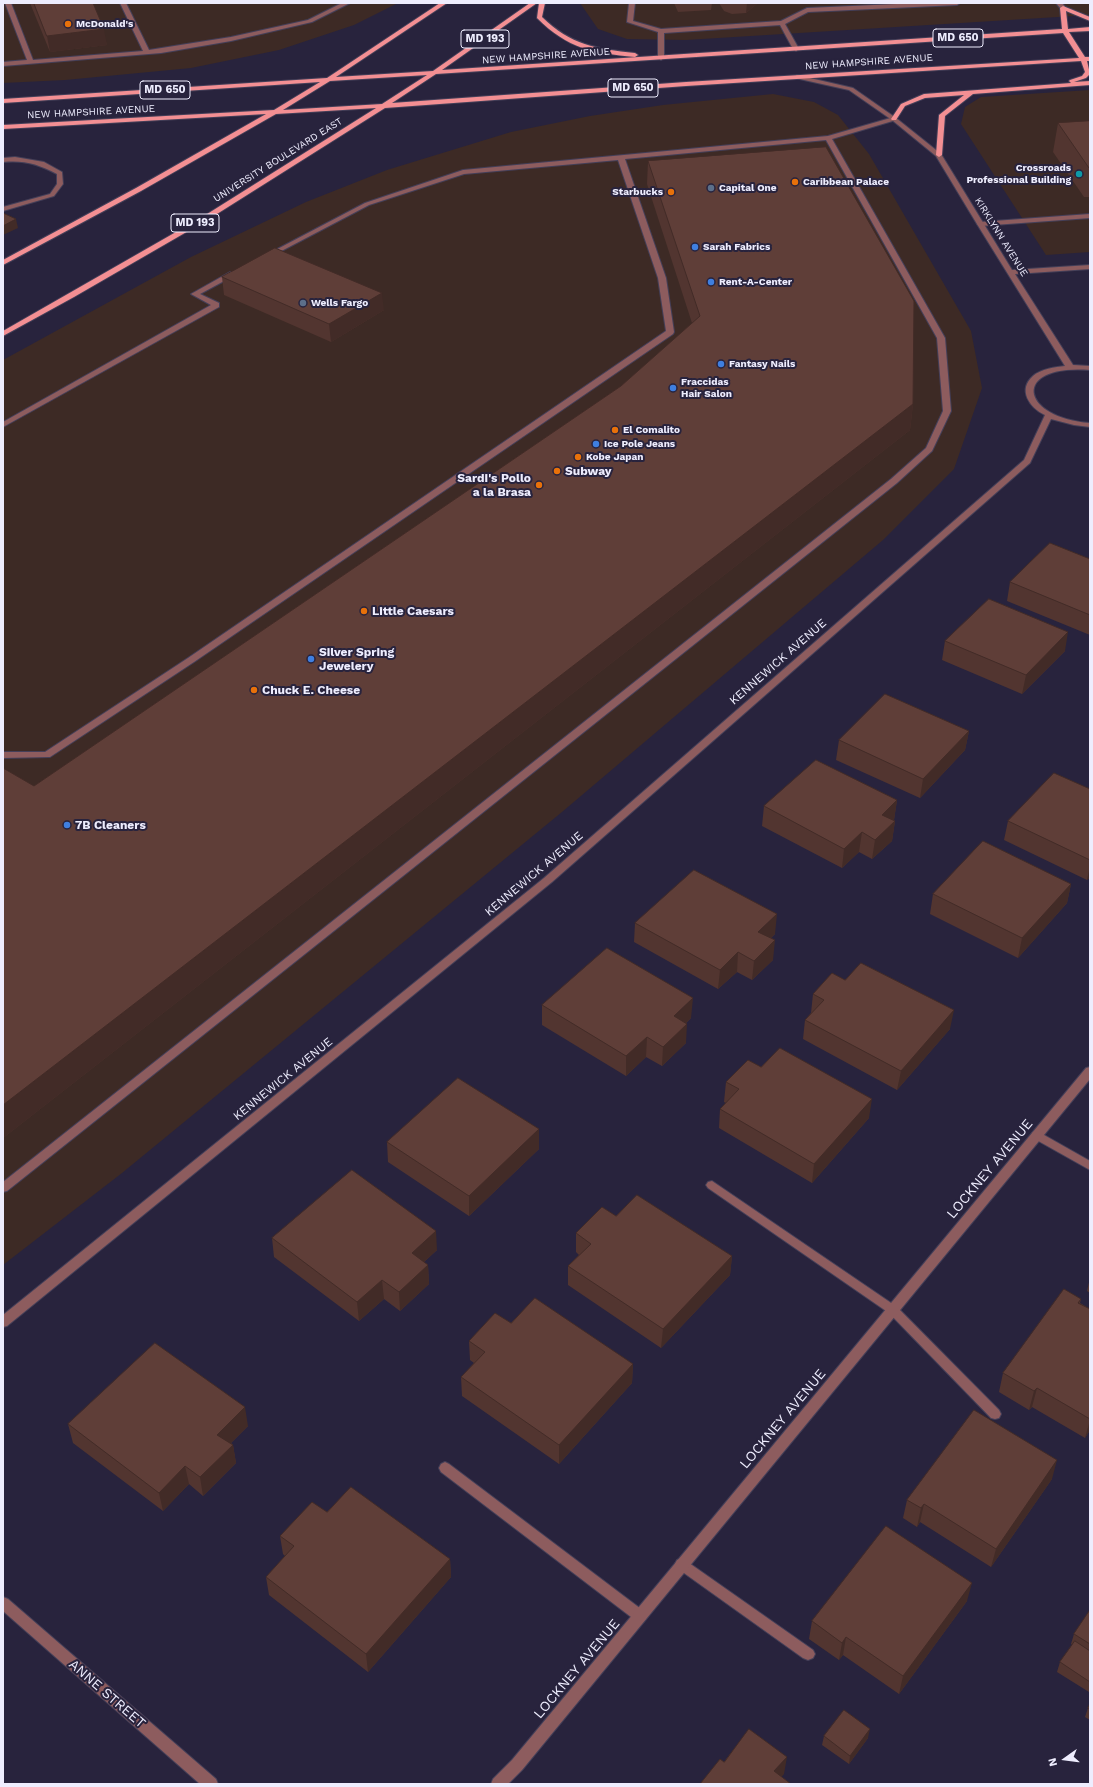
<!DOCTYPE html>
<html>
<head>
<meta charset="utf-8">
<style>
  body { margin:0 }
  #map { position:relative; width:1093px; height:1787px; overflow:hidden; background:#28233d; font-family:"Work Sans",sans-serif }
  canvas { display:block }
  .frame { position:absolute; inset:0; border:4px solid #eeedfe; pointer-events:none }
  .north { position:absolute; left:1045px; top:1739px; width:40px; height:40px; -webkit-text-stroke:3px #28233d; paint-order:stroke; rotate:256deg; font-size:11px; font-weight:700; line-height:16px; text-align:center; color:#eeedfe }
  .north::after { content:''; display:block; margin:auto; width:14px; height:18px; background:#eeedfe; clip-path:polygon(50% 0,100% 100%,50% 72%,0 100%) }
</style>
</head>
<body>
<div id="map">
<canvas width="1093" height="1787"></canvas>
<div class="frame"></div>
<div class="north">N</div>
</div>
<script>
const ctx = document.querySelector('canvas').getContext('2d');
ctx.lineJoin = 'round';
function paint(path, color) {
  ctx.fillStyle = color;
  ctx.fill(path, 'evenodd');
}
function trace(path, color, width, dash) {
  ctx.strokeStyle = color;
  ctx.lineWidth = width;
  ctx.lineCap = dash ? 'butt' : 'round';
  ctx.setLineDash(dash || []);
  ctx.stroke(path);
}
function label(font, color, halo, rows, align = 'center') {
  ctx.font = font + ' "Work Sans",sans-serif';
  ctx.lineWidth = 4;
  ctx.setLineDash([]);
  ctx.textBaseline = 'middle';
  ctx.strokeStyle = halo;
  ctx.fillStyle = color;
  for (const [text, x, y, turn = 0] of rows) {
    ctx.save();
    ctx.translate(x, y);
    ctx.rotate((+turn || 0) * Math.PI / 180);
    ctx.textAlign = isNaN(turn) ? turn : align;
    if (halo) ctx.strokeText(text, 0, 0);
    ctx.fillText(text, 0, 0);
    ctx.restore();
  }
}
const commercial = new Path2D(`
  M3 3H398L354 25 279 50 191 68 65 80 3 83Z
  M580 3H1090V15L686 40 627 39 598 29Z
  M1090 90V252L1046 255 961 124 965 107 981 97Z
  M773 94 814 102 838 115 869 154 971 331 982 388 954 469 883 540 562 812 122 1173 3 1265V360L191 257 306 202 387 170 511 132 590 116 663 105Z`);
const lane = new Path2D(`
  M5 3H11L33 60 143 51 120 3H126L149 50 231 37 308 20 342 3H350L312 22 231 41 161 53 3 66V62L27 60Z
  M629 3H635L633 21 661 29 781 21 807 8 919 3H960L957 5 808 12 785 24 799 49 796 51 793 49 780 25 664 33V58L661 60 658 58V32L627 22Z
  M1056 3H1062L1066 8 1061 9Z
  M894 117 896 118V120L832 139 945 338 951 411 932 451 897 483 7 1191 3 1192V1182L891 479 926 448 943 411 937 338 826 140 625 159 666 278 674 332 673 334 194 662 50 757 3 758V752H45L188 658 666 331 658 278 618 160 464 174 369 205 270 257H266V255L365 203 463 170 828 136Z
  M15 157 44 162 62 172 63 184 54 196 3 211V207L50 194 57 184V174C38 164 24 160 3 162V158Z
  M1090 214V218L980 226 977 224 980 222Z
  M230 272 237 274 200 294 219 303V307L3 427V422L211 305 191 294Z
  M1037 1131 1090 1161V1170L1033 1138 1031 1135 1033 1132Z
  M712 1181 897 1307 999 1410 1001 1414 999 1418 995 1419 991 1418 889 1313 708 1188 706 1185 708 1182Z
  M445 1462 449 1464 645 1612 647 1616 645 1620 640 1622 635 1620 441 1472 439 1468 441 1464Z
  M682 1558 813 1650 815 1654 813 1658 808 1660 803 1658 677 1568 675 1564 677 1560Z`);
const street = new Path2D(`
  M797 75 853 88 896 118 941 154 1012 270 1090 265V269L1015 274 1073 365 1090 366V370C1010 364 1020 418 1090 423V427L1074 425 1051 419 1030 463 552 882 7 1326 3 1327V1315L544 878 1024 460 1045 415C1030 408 1017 390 1033 376 1041 369 1055 367 1065 366L977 224 936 156 892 120 849 90 795 78 794 77Z
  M1090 1067V1079L522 1770 508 1784H491L493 1779 512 1760 1086 1068Z
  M3 1597 8 1599 216 1779 218 1784H200L3 1611Z`);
const primary = new Path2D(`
  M440 3H447L336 77 433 71 530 3H537L442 70 1062 29 1060 8 1063 6 1090 17V21L1066 11 1068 29 1090 27V31L1069 32 1085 57H1090V61H1087L1090 74 1086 78 1074 82 1090 81V85L973 94 945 116 942 155 939 157 936 155 939 115 964 95 925 98 905 106 896 120H892L891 119 901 104 924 94 1071 83 1069 81 1070 80 1082 76 1085 72 1081 61 686 86 385 108 209 219 74 297 3 336V331L204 216 376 108 276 114 141 191 3 265V260L136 188 266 114 3 129V125L274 110 320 82 3 103V99L327 78ZM1063 33 1079 58 686 82 392 103 436 74ZM427 75 382 104 283 110 330 81Z
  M539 3H545L542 17C571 45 596 49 635 53L638 55 635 57C593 53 568 49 537 18Z`);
const wall = new Path2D(`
  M30 3H93L107 45 50 52Z
  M674 3H712L711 10 678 12Z
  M719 3H758L746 13 732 14 724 11Z
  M1090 121V197H1084L1053 152 1058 123Z
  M648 161 913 404 910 430 3 1138V768L34 786 621 386 692 323 647 184Z
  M222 277 384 310 331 342 224 295Z
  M1090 559V635L1007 601 1010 582Z
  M945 641 1065 651 1022 694 942 660Z
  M969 731 965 750 920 798 836 760 839 740Z
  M1090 789V877L1087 880 1004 840 1008 821Z
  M897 800 894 820H893L895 821 892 841 872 859 859 852 842 868 762 826 764 806Z
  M1071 884 1067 903 1018 958 930 914 933 894Z
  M635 923 775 934 771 938 773 960 752 980 737 972 718 989 634 942Z
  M845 980 950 1029 897 1090 803 1039 805 1020 811 1013 813 994Z
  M542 1005 691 1018 686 1023V1043L662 1066 646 1057 626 1076 542 1025Z
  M761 1067 869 1118 812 1183 719 1128 720 1109 726 1103 724 1102 726 1082Z
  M387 1142 539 1149 469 1216 388 1162Z
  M616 1216 732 1256 730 1275 661 1348 568 1285V1266L579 1255 576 1252V1233Z
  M272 1238 437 1250 424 1262 428 1265 429 1284 400 1311 384 1299 359 1321 274 1257Z
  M1090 1278V1293L1087 1291Z
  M1081 1299 1080 1303 1090 1309V1430L1085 1438 1032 1407 1029 1410 999 1392 1003 1373Z
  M511 1323 633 1364 632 1383 559 1464 462 1396 461 1377 474 1363 470 1360 469 1341Z
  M68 1424 248 1426 231 1443 233 1445 236 1463 203 1496 189 1484 163 1511 73 1443Z
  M1052 1479 991 1567 920 1522 917 1527 903 1518 907 1500Z
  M327 1512 450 1559 451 1577 368 1672 269 1595 266 1577 285 1556 283 1554 280 1536Z
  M967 1601 899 1694 843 1655 839 1660 809 1639 812 1621Z
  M1090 1610V1691L1089 1692 1057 1672 1060 1662 1073 1645 1071 1644 1074 1634Z
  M1090 1704V1720L1085 1717 1088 1708Z
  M824 1736 868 1738 849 1764 822 1745Z`);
const shadedWall = new Path2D(`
  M747 3H758L746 13Z
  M104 29 107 45 50 52 47 36Z
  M16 219 18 228 3 235V226Z
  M382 293 384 310 331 342 329 324Z
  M913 404 910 430 3 1138V1105Z
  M1068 632 1065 651 1022 694 1026 675Z
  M969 731 965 750 920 798 923 779Z
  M897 800 894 820 879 834 882 815Z
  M895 821 892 841 872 859 875 840Z
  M862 832 859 852 842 868 844 849Z
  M1090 866V877L1087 880Z
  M1071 884 1067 903 1018 958 1022 938Z
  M777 914 775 934 757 952 758 932Z
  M775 940 773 960 752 980 754 961Z
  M738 952 737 972 718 989 720 970Z
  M693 998 691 1018 673 1036 674 1016Z
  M954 1010 950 1029 897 1090 901 1071Z
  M687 1024 686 1043 662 1066 663 1047Z
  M647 1037 646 1057 626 1076V1056Z
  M872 1099 869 1118 812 1183 814 1164Z
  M539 1129V1149L469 1216V1196Z
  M436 1231 437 1250 413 1272 412 1253Z
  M732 1256 730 1275 661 1348 663 1329Z
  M428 1265 429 1284 400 1311 399 1292Z
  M382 1280 384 1299 359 1321 357 1302Z
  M633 1364 632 1383 559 1464V1445Z
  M1037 1388 1032 1407 1029 1410 1034 1391Z
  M245 1407 248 1426 221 1453 217 1435Z
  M1090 1420V1430L1085 1438Z
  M233 1445 236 1463 203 1496 200 1477Z
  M1057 1460 1052 1479 991 1567 996 1549Z
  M185 1466 189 1484 163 1511 159 1493Z
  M924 1504 920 1522 917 1527 921 1508Z
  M450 1559 451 1577 368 1672 366 1654Z
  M972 1583 967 1601 899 1694 903 1676Z
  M846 1637 843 1655 839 1660 842 1643Z
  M870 1729 868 1738 849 1764 850 1756Z
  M787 1757 784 1774 776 1784 774 1771Z`);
const building = new Path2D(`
  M34 3H93L104 29 47 36Z
  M1090 121V168H1089L1058 123Z
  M826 147 914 301 913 404 3 1105V768L34 786 621 386 700 316 648 161Z
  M3 213 16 219 3 226Z
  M275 248 382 293 329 324 222 277Z
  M1050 543 1090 559V615L1010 582Z
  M989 599 1068 632 1026 675 945 641Z
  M885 694 969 731 923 779 839 740Z
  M816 760 897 800 882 815 895 821 875 840 862 832 844 849 764 806Z
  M1054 773 1090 789V860L1008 821Z
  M983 841 1071 884 1022 938 933 894Z
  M694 870 777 914 758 932 775 940 754 961 738 952 720 970 635 923Z
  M607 948 693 998 674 1016 687 1024 663 1047 647 1037 626 1056 542 1005Z
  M861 963 954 1010 901 1071 805 1020 824 1000 813 994 832 973 845 980Z
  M780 1048 872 1099 814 1164 720 1109 739 1089 726 1082 748 1060 761 1067Z
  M458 1078 539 1129 469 1196 387 1142Z
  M352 1170 436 1231 412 1253 428 1265 399 1292 382 1280 357 1302 272 1238Z
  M637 1195 732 1256 663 1329 568 1266 591 1244 576 1233 602 1207 616 1216Z
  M1064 1289 1081 1299 1078 1303 1090 1309V1419L1037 1388 1034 1391 1003 1373Z
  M535 1298 633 1364 559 1445 461 1377 485 1352 469 1341 495 1313 511 1323Z
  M155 1343 245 1407 217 1435 233 1445 200 1477 185 1466 159 1493 68 1424Z
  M974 1410 1057 1460 996 1549 924 1504 921 1508 907 1500Z
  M351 1487 450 1559 366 1654 266 1577 294 1546 280 1536 312 1502 327 1512Z
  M886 1526 972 1583 903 1676 846 1637 842 1643 812 1621Z
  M1090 1610V1644L1074 1634Z
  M1075 1641 1090 1651V1682L1060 1662Z
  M1090 1704V1709L1088 1708Z
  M844 1710 870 1729 850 1756 824 1736Z
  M749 1729 787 1757 774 1771 791 1784H700L720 1759 724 1762Z`);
const markers = [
  [68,24,4,"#e8710a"],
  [1079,174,4,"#0f9aa8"],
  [795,182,4,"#e8710a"],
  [711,188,4,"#5c6f8a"],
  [671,192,4,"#e8710a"],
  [695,247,4,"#3f7fe0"],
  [711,282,4,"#3f7fe0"],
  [303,303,4,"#5c6f8a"],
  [721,364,4,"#3f7fe0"],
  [673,388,4,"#3f7fe0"],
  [615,430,4,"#e8710a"],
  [596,444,4,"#3f7fe0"],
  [578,457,4,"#e8710a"],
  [557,471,4,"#e8710a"],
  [539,485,4,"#e8710a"],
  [364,611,4,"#e8710a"],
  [311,659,4,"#3f7fe0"],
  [254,690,4,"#e8710a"],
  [67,825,4,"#3f7fe0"]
];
const farPoinames = [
  ["McDonald's",76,24],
  ["Crossroads",1071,168,"right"],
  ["Professional Building",1071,180,"right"],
  ["Caribbean Palace",803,182],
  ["Capital One",719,188],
  ["Starbucks",663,192,"right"],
  ["Sarah Fabrics",703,247],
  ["Rent-A-Center",719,282],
  ["Wells Fargo",311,303],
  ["Fantasy Nails",729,364],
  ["Fraccidas",681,382],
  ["Hair Salon",681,394],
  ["El Comalito",623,430],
  ["Ice Pole Jeans",604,444],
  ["Kobe Japan",586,457]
];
const farStreetnames = [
  ["NEW HAMPSHIRE AVENUE",546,56,-4],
  ["NEW HAMPSHIRE AVENUE",869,62,-4],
  ["NEW HAMPSHIRE AVENUE",91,112,-3],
  ["UNIVERSITY BOULEVARD EAST",278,160,-32],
  ["KIRKLYNN AVENUE",1001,237,58]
];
const shields = [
  [958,38,50],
  [485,39,48],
  [633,88,50],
  [165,90,50],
  [195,223,48]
];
const shieldNames = [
  ["MD 650",958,38],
  ["MD 193",485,39],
  ["MD 650",633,88],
  ["MD 650",165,90],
  ["MD 193",195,223]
];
const poiNames = [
  ["Subway",565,471],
  ["Sardi's Pollo",531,478,"right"],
  ["a la Brasa",531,492,"right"],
  ["Little Caesars",372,611],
  ["Silver Spring",319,652],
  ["Jewelery",319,666],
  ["Chuck E. Cheese",262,690],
  ["7B Cleaners",75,825]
];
const streetNames = [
  ["KENNEWICK AVENUE",778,662,-41],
  ["KENNEWICK AVENUE",534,874,-40],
  ["KENNEWICK AVENUE",283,1079,-39]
];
const nearStreetnames = [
  ["LOCKNEY AVENUE",990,1169,-50],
  ["LOCKNEY AVENUE",783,1419,-50],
  ["LOCKNEY AVENUE",577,1669,-50],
  ["ANNE STREET",107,1694,41]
];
paint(commercial, '#3d2a25');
trace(lane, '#443f58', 2);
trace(street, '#443f58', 2);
trace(primary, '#443f58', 2);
paint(lane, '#8d5c5e');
paint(street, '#8d5c5e');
paint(primary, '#f38f93');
paint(wall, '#523530');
paint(shadedWall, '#422b27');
paint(building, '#5f3e38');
trace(building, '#422b27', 1);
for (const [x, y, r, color] of markers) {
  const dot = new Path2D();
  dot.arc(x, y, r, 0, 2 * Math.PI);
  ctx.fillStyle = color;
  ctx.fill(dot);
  trace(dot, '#28233d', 1.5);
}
label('bold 10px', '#eeedfe', '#28233d', farPoinames, 'left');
label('10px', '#eeedfe', '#28233d', farStreetnames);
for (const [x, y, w] of shields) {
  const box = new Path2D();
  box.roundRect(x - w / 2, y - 9, w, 18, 3);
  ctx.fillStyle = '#28233d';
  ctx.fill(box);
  trace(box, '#eeedfe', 1);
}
label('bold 11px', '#eeedfe', null, shieldNames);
label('bold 12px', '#eeedfe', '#28233d', poiNames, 'left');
label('12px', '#eeedfe', '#28233d', streetNames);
label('14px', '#eeedfe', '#28233d', nearStreetnames);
</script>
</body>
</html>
